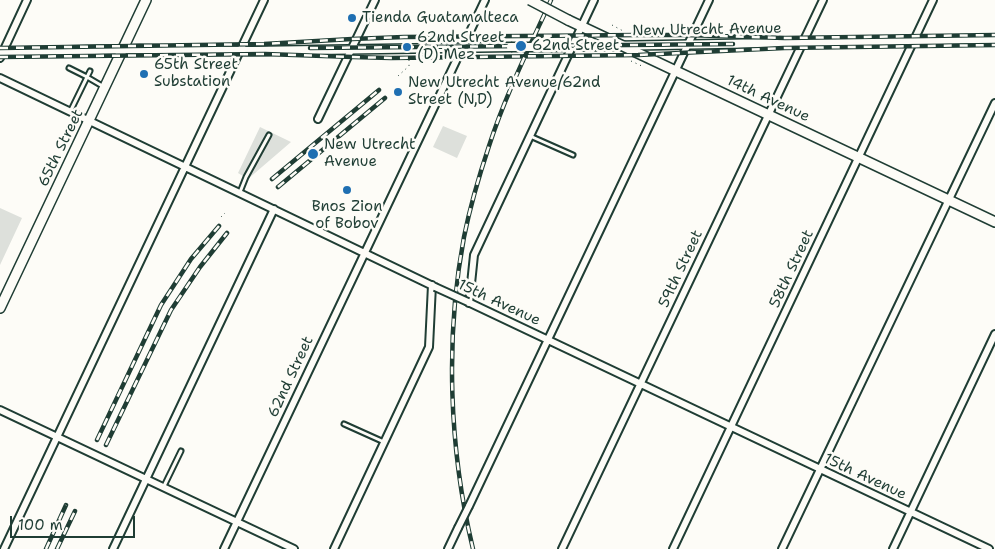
<!DOCTYPE html>
<html>
<head>
<meta charset="utf-8">
<style>
  body { margin:0 }
  #map { position:relative; width:995px; height:549px; overflow:hidden; background:#fdfcf7; font-family:"Shantell Sans",sans-serif }
  canvas { display:block }
  .scale { position:absolute; left:10px; top:516px; width:125px; height:22px; box-sizing:border-box; border:2px solid #1f3d34; border-top:0; padding-left:6px; font-size:15px; line-height:18px; white-space:nowrap; color:#1f3d34; -webkit-text-stroke:4px #fdfcf7; paint-order:stroke }
</style>
</head>
<body>
<div id="map">
<canvas width="995" height="549"></canvas>
<div class="scale">100 m</div>
</div>
<script>
const ctx = document.querySelector('canvas').getContext('2d');
ctx.lineJoin = 'round';
function paint(path, color) {
  ctx.fillStyle = color;
  ctx.fill(path, 'evenodd');
}
function trace(path, color, width, dash) {
  ctx.strokeStyle = color;
  ctx.lineWidth = width;
  ctx.lineCap = dash ? 'butt' : 'round';
  ctx.setLineDash(dash || []);
  ctx.stroke(path);
}
function label(font, color, halo, rows, align = 'center') {
  ctx.font = font + ' "Shantell Sans",sans-serif';
  ctx.lineWidth = 5;
  ctx.setLineDash([]);
  ctx.textBaseline = 'middle';
  ctx.strokeStyle = halo;
  ctx.fillStyle = color;
  for (const [text, x, y, turn = 0] of rows) {
    ctx.save();
    ctx.translate(x, y);
    ctx.rotate((+turn || 0) * Math.PI / 180);
    ctx.textAlign = isNaN(turn) ? turn : align;
    if (halo) ctx.strokeText(text, 0, 0);
    ctx.fillText(text, 0, 0);
    ctx.restore();
  }
}
const green = new Path2D(`
  M443 126 467 136 457 158 433 147Z
  M260 127 291 142 248 179 238 173Z
  M0 208 22 218 0 265Z`);
const path = new Path2D(`
  M612 25 625 32
  M638 34 645 33
  M631 61 644 67
  M398 76 409 66V60
  M221 217 225 213`);
const service = new Path2D(`
  M69 68 87 77 104 87
  M70 112 90 71
  M530 136 573 155
  M240 192 246 177 269 135
  M344 424 384 442
  M164 486 181 451`);
const minor = new Path2D(`
  M0 58 27 0
  M0 78 435 287
  M318 119 375 0
  M468 302 989 549
  M469 303 474 255 594 0
  M0 410 294 549
  M469 506 709 0
  M4 549 264 0
  M113 549 274 209
  M224 549 485 0
  M334 549 429 347 432 285
  M448 549 458 528
  M562 549 823 0
  M673 549 933 0
  M782 549 995 103
  M893 549 995 334`);
const tertiary = new Path2D(`
  M552 47 995 39
  M0 52 140 49 251 51 511 47`);
const secondary = new Path2D(`
  M568 20 995 222
  M0 308 146 0`);
const rail = new Path2D(`
  M0 48 264 44 352 39 404 37 638 35H685L785 38 995 35
  M310 48 733 44
  M0 57 265 54 353 57 391 58 638 55 784 48 995 45
  M272 179 379 90
  M278 187 385 98
  M97 440 161 305 191 259 219 226
  M106 445 171 310 200 267 227 233
  M46 549 66 505
  M57 549 75 511
  M473 549C449 449 445 338 464 237 470 207 479 176 489 146 505 96 529 48 551 0`);
const minorBridge = new Path2D(`
  M435 287 468 302
  M458 528 469 506`);
const tertiaryBridge = new Path2D(`
  M511 47H552`);
const secondaryBridge = new Path2D(`
  M530 0 568 20`);
const markers = [
  [352,18,5,"#1f6fb2"],
  [521,46,6,"#1f6fb2"],
  [407,47,5,"#1f6fb2"],
  [144,74,5,"#1f6fb2"],
  [398,92,5,"#1f6fb2"],
  [313,154,6,"#1f6fb2"],
  [347,190,5,"#1f6fb2"]
];
const poiNames = [
  ["Tienda Guatamalteca",362,18],
  ["62nd Street",417,38],
  ["(D) Mez",417,55],
  ["62nd Street",532,46],
  ["65th Street",154,65],
  ["Substation",154,82],
  ["New Utrecht Avenue/62nd",408,83],
  ["Street (N,D)",408,100],
  ["New Utrecht",324,145],
  ["Avenue",324,162],
  ["Bnos Zion",347,207,"center"],
  ["of Bobov",347,224,"center"]
];
const streetNames = [
  ["New Utrecht Avenue",707,30,-1],
  ["14th Avenue",768,99,25],
  ["65th Street",61,148,-64],
  ["59th Street",681,269,-65],
  ["58th Street",792,269,-65],
  ["15th Avenue",499,303,25],
  ["62nd Street",291,377,-65],
  ["15th Avenue",865,477,25]
];
paint(green, '#dde0db');
trace(service, '#1f3d34', 7);
trace(minor, '#1f3d34', 10);
trace(tertiary, '#1f3d34', 11);
trace(secondary, '#1f3d34', 12);
trace(path, '#1f3d34', 1, [1, 4]);
trace(service, '#fdfcf7', 3);
trace(minor, '#fdfcf7', 6);
trace(tertiary, '#fdfcf7', 8);
trace(secondary, '#fdfcf7', 9);
trace(rail, '#1f3d34', 4.5);
trace(rail, '#fdfcf7', 2.5, [8]);
trace(minorBridge, '#1f3d34', 10, []);
trace(tertiaryBridge, '#1f3d34', 11, []);
trace(secondaryBridge, '#1f3d34', 12, []);
trace(minorBridge, '#fdfcf7', 6);
trace(tertiaryBridge, '#fdfcf7', 8);
trace(secondaryBridge, '#fdfcf7', 9);
for (const [x, y, r, color] of markers) {
  const dot = new Path2D();
  dot.arc(x, y, r, 0, 2 * Math.PI);
  ctx.fillStyle = color;
  ctx.fill(dot);
  trace(dot, '#fdfcf7', 2);
}
label('15px', '#1f3d34', '#fdfcf7', poiNames, 'left');
label('15px', '#1f3d34', '#fdfcf7', streetNames);
</script>
</body>
</html>
